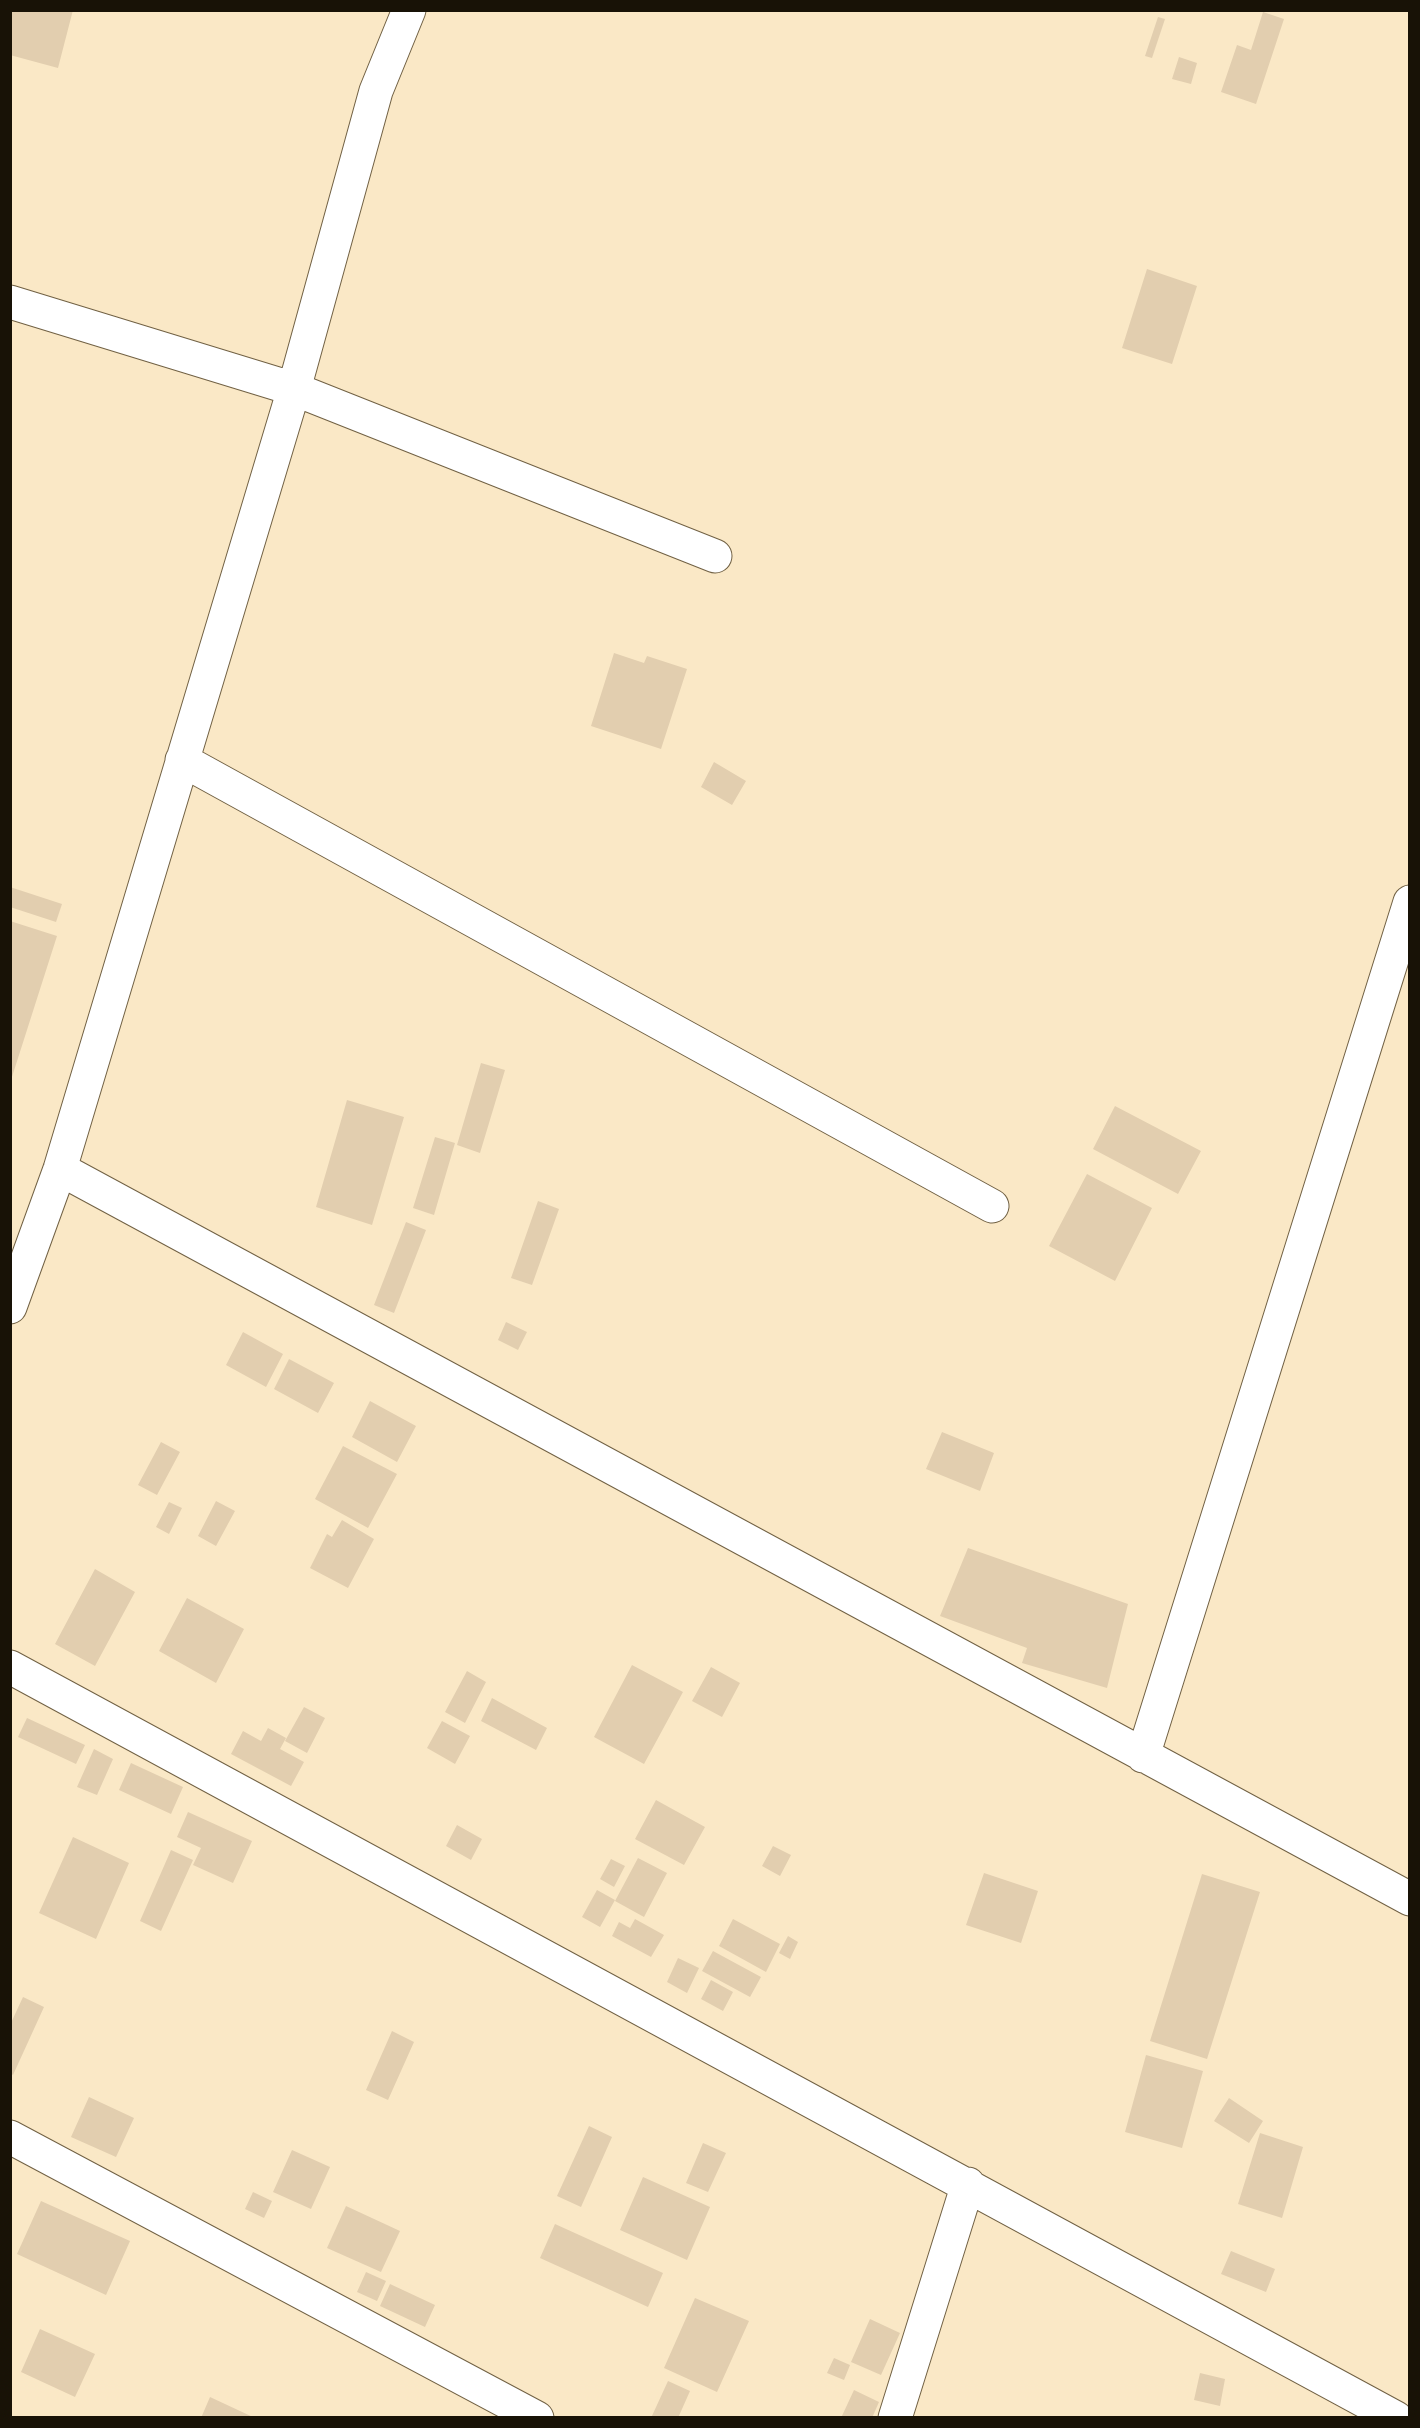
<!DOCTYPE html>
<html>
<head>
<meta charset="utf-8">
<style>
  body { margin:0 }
  #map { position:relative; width:1420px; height:2428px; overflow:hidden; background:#fae8c6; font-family:"Titillium Web",sans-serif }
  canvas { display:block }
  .frame { position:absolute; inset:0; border:12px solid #181206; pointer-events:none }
</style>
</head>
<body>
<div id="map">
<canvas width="1420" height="2428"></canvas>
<div class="frame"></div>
</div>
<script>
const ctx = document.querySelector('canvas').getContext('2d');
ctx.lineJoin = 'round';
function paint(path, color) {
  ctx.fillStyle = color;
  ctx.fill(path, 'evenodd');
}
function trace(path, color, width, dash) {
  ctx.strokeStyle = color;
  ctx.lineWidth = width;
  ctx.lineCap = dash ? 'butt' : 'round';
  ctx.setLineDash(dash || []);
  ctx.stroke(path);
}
const building = new Path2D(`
  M10 10H73L58 68 10 55Z
  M1263 12 1284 19 1256 104 1221 92 1237 45 1251 50Z
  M1158 17 1165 19 1152 58 1145 56Z
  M1179 57 1197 63 1191 84 1172 79Z
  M1147 269 1197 286 1172 364 1122 348Z
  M614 653 644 663 647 656 687 669 661 749 591 726Z
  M714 762 746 781 732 805 701 787Z
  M10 887 62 904 56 922 10 907Z
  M10 921 57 936 11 1080H10Z
  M481 1063 505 1070 480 1153 457 1145Z
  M347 1100 404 1117 372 1225 316 1207Z
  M1115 1106 1201 1151 1178 1194 1093 1149Z
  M435 1137 455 1143 434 1215 413 1208Z
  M1087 1174 1152 1208 1115 1281 1049 1246Z
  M538 1201 559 1209 532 1285 511 1278Z
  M406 1222 426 1230 394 1313 374 1305Z
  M506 1322 527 1332 518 1350 498 1340Z
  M243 1332 283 1354 266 1387 226 1365Z
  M289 1359 334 1383 318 1413 274 1389Z
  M370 1401 416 1426 397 1462 352 1437Z
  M942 1432 994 1453 980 1491 926 1469Z
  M161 1442 180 1452 157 1495 138 1485Z
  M343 1446 397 1474 368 1528 315 1499Z
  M216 1501 235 1511 216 1546 198 1536Z
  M169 1502 182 1508 169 1534 156 1527Z
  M342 1520 374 1539 348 1588 310 1568 327 1534 332 1537Z
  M968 1548 1128 1604 1107 1688 1022 1663 1027 1648 940 1616Z
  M95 1569 135 1592 95 1666 55 1644Z
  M187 1598 244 1629 216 1683 159 1651Z
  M632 1665 683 1692 644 1764 594 1737Z
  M711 1667 740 1683 722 1717 692 1701Z
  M467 1671 486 1682 465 1723 445 1712Z
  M492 1698 547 1728 536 1750 481 1721Z
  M304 1707 325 1718 307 1753 285 1741Z
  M27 1718 85 1745 76 1764 18 1737Z
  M442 1721 470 1736 455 1764 427 1748Z
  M268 1728 286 1738 280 1749 304 1762 291 1786 231 1754 243 1731 261 1741Z
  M94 1749 113 1759 97 1795 77 1787Z
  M131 1763 183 1787 171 1814 119 1790Z
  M656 1800 705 1827 684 1865 635 1839Z
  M188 1812 252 1841 233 1883 193 1865 201 1848 177 1837Z
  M457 1825 482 1839 471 1860 446 1846Z
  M73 1837 129 1863 96 1939 39 1913Z
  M773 1846 791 1855 780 1876 762 1866Z
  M171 1850 193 1860 161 1931 140 1921Z
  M638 1858 667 1873 644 1917 615 1901Z
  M611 1859 625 1866 614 1887 600 1879Z
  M984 1873 1038 1891 1021 1943 966 1925Z
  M1202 1874 1260 1892 1207 2059 1150 2041Z
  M597 1890 615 1900 600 1927 582 1917Z
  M635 1919 664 1935 651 1957 612 1936 619 1922 630 1928Z
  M733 1919 780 1944 766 1972 719 1946Z
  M788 1936 798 1942 790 1959 779 1953Z
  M713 1951 761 1977 750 1997 702 1971Z
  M678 1958 699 1968 687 1993 667 1982Z
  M711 1980 733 1992 723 2011 701 1999Z
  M23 1997 44 2007 13 2075 10 2073V2025Z
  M392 2031 414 2042 388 2100 366 2090Z
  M1146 2055 1203 2071 1182 2148 1125 2132Z
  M89 2097 134 2118 116 2157 71 2137Z
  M1229 2098 1263 2121 1249 2143 1214 2121Z
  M589 2126 612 2137 581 2207 557 2196Z
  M1260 2133 1303 2147 1282 2218 1238 2204Z
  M703 2143 726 2153 708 2192 686 2183Z
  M292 2150 330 2167 311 2209 273 2192Z
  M643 2177 710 2207 687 2260 620 2230Z
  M253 2192 272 2201 264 2218 245 2209Z
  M41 2201 130 2241 106 2295 17 2254Z
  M346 2206 400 2231 381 2272 327 2248Z
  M555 2224 663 2273 648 2307 540 2258Z
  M1231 2251 1275 2269 1266 2292 1221 2274Z
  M366 2272 386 2281 377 2301 357 2292Z
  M390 2284 435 2305 425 2327 380 2306Z
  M695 2298 749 2321 717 2392 664 2368Z
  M870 2319 900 2333 881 2375 851 2362Z
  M40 2329 95 2354 75 2397 21 2372Z
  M834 2358 850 2365 844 2380 827 2373Z
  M1200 2373 1225 2379 1220 2406 1194 2400Z
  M668 2381 690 2391 678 2418H651Z
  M854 2390 879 2402 872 2418H841Z
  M210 2397 255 2418H201Z`);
const street = new Path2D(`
  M10 302 294 389 715 556
  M182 760 992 1206
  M60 1169 1410 1899
  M10 1307 60 1169 294 389 376 91 409 10
  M10 1667 1396 2418
  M1143 1756 1410 902
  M10 2137 537 2418
  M895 2418 968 2184`);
paint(building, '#e2ceaf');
trace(street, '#716144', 35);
trace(street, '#fff', 33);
</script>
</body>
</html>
